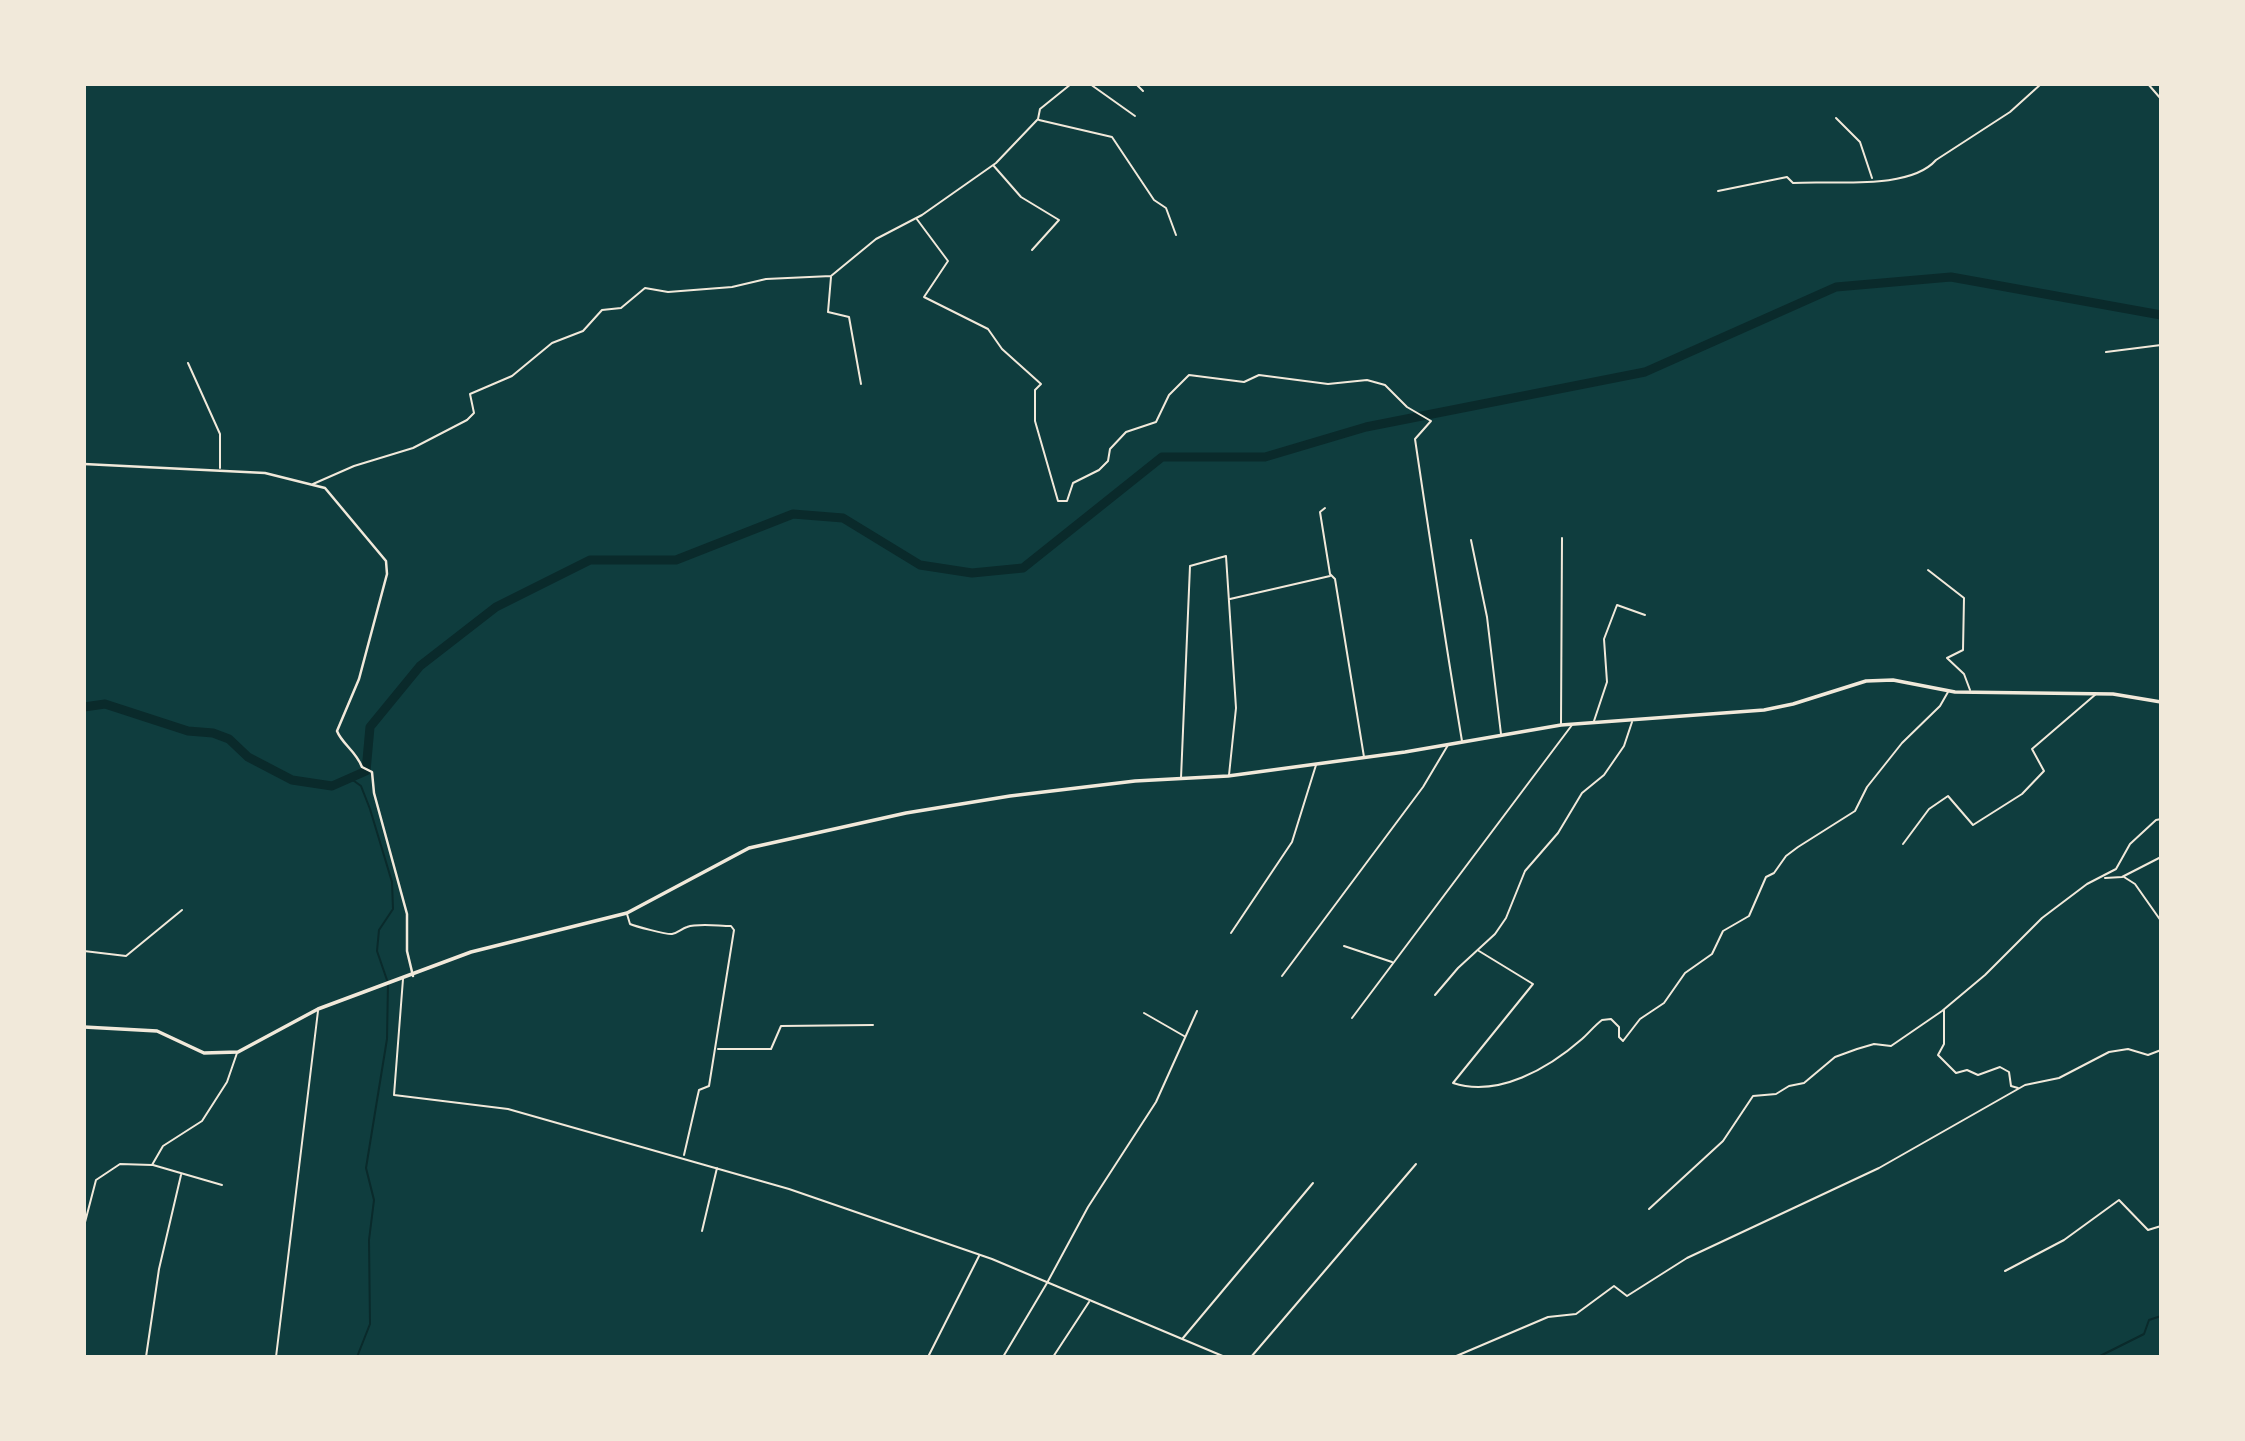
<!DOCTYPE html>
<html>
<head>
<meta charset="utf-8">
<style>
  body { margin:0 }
  #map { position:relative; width:2245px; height:1441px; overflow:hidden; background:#0f3d3e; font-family:"PT Sans",sans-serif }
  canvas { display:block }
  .frame { position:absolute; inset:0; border:86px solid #f1e9da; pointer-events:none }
</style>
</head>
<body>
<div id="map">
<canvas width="2245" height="1441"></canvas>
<div class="frame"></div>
</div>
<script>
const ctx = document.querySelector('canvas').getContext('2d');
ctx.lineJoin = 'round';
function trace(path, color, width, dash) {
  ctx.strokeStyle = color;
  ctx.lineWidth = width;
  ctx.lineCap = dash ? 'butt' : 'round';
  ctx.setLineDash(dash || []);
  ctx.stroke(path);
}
const stream = new Path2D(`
  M350 778 361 786 370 809 392 882 393 909 379 930 377 951 388 983 387 1039 366 1168 374 1200 369 1240 370 1324 357 1357
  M2098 1357 2144 1334 2149 1320 2161 1316`);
const river = new Path2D(`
  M84 707 105 704 188 731 213 733 229 739 248 757 292 780 332 786 366 771 370 727 420 666 496 607 590 560H676L793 514 843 518 920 565 972 573 1023 568 1162 457H1265L1366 427 1645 372 1836 287 1951 277 2161 315`);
const minor = new Path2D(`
  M1090 84 1135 116
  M1136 84 1143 91
  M2148 84 2161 99
  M1836 118 1860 142 1872 178
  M1039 120 1112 137 1154 200 1166 208 1176 235
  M993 165 1021 197 1059 220 1032 250
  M1718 191 1787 177 1793 183C1831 180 1909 191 1936 160L2010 112 2041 84
  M916 218 948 261 924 297 988 329 1002 349 1041 384 1035 390V421L1058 501H1067L1073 483 1099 470 1108 461 1110 449 1126 432 1156 422 1169 395 1189 375 1244 382 1259 375 1328 384 1367 380 1385 385 1407 407 1431 421 1415 439C1430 540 1445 640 1462 741
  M831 277 828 312 849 317 861 384
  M2106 352 2161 345
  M188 363 220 434V468
  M313 484 354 466 413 448 467 420 474 413 470 394 512 376 552 343 583 331 602 310 621 308 645 288 668 292 732 287 766 279 831 276 876 239 922 215 996 163 1038 119 1040 109 1071 84
  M1325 508 1320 512 1330 574 1335 579 1364 757
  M1471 540 1487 617 1501 734
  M1928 570 1964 598 1963 650 1947 658 1964 674 1970 690
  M1230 599 1330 576
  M1594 721 1607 682 1604 639 1617 605 1645 615
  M1561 724 1562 538
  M1181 778 1190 566 1226 556 1236 708 1229 775
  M1903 844 1929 809 1948 796 1973 825 2022 794 2044 771 2032 749 2096 694
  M2124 877 2135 884 2161 921
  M2105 878 2122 877 2161 857
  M627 914 630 924C634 926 668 935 672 934 678 933 681 929 687 927 698 923 718 926 731 926L734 930 709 1086 699 1090 684 1155
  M1231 933 1292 842 1316 765
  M1344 946 1392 962
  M84 951 126 956 182 910
  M1479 951 1533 984 1453 1083C1498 1098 1549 1068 1582 1039 1589 1033 1594 1026 1602 1020L1611 1019 1619 1027V1037L1623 1041 1640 1019 1664 1003 1685 973 1712 954 1723 931 1749 916 1766 877 1774 873 1786 856 1798 847 1855 811 1867 787 1902 743 1940 706 1948 692
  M1282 976 1423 787 1448 745
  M403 979 394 1095 508 1109 789 1189 992 1259 1225 1357
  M1435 995 1458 968 1495 934 1506 918 1525 871 1558 833 1582 793 1604 775 1624 746 1632 722
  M1944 1010V1044L1938 1055 1956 1073 1967 1070 1978 1075 2000 1067 2009 1072 2011 1086 2018 1088
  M1144 1013 1184 1036
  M1352 1018 1572 725
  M718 1049H771L781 1026 873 1025
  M153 1165 222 1185
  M1649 1209 1723 1141 1753 1096 1776 1094 1789 1086 1804 1083 1835 1057 1857 1049 1874 1044 1891 1046 1942 1011 1985 975 2042 918 2087 884 2116 869 2130 844 2156 820 2161 819
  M84 1226 96 1180 120 1164 152 1165 163 1146 202 1121 227 1082 237 1053
  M702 1231 717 1168
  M2005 1271 2064 1240 2119 1200 2148 1230 2161 1226
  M1183 1338 1313 1183
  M146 1357 159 1269 181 1175
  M276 1357 318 1011
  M928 1357 979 1256
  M1003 1357 1047 1283 1088 1207 1156 1102 1197 1011
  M1053 1357 1089 1302
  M1251 1357 1416 1164
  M1454 1357 1548 1317 1576 1314 1614 1286 1627 1296 1687 1258 1879 1168 2025 1085 2059 1078 2109 1052 2128 1049 2148 1055 2161 1050`);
const tertiary = new Path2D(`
  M84 464 265 473 325 488 386 561 387 574 359 679 337 731C342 744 356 751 362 767L372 772 374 793 407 914V951L413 976`);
const trunk = new Path2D(`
  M84 1027 157 1031 204 1053 238 1052 318 1009 471 952 627 913 749 848 906 813 1010 796 1135 781 1228 776 1405 752 1561 725 1764 710 1793 704 1866 681 1893 680 1955 692 2113 694 2161 702`);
trace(stream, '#0a2a2b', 2);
trace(river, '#0a2a2b', 9);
trace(minor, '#f1e9da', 2);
trace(tertiary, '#f1e9da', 2.5);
trace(trunk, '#f1e9da', 3.5);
</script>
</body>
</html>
